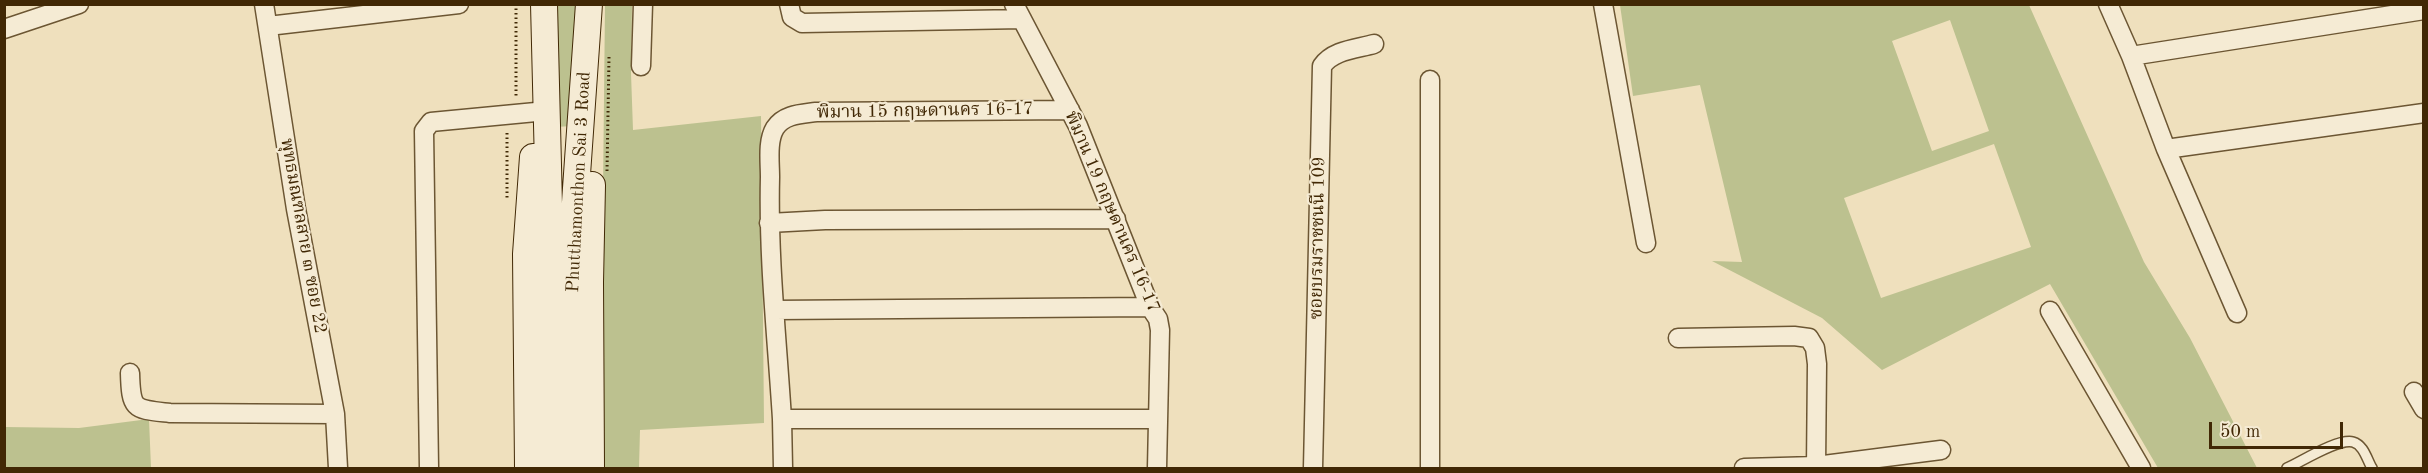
<!DOCTYPE html>
<html>
<head>
<meta charset="utf-8">
<style>
  body { margin:0 }
  #map { position:relative; width:2428px; height:473px; overflow:hidden; background:#efe0bd; font-family:"Old Standard TT",serif }
  canvas { display:block }
  .frame { position:absolute; inset:0; border:6px solid #412805; pointer-events:none }
  .scale { position:absolute; left:2209px; top:422px; width:134px; height:27px; box-sizing:border-box; border:3px solid #412805; border-top:0; padding-left:8px; font-size:18px; line-height:21px; white-space:nowrap; color:#412805; -webkit-text-stroke:4px #f5ebd4; paint-order:stroke }
</style>
</head>
<body>
<div id="map">
<canvas width="2428" height="473"></canvas>
<div class="frame"></div>
<div class="scale">50 m</div>
</div>
<script>
const ctx = document.querySelector('canvas').getContext('2d');
ctx.lineJoin = 'round';
function paint(path, color) {
  ctx.fillStyle = color;
  ctx.fill(path, 'evenodd');
}
function trace(path, color, width, dash) {
  ctx.strokeStyle = color;
  ctx.lineWidth = width;
  ctx.lineCap = dash ? 'butt' : 'round';
  ctx.setLineDash(dash || []);
  ctx.stroke(path);
}
function label(font, color, halo, rows, align = 'center') {
  ctx.font = font + ' "Old Standard TT","Noto Serif Thai",serif';
  ctx.lineWidth = 4.5;
  ctx.setLineDash([]);
  ctx.textBaseline = 'middle';
  ctx.strokeStyle = halo;
  ctx.fillStyle = color;
  for (const [text, x, y, turn = 0] of rows) {
    ctx.save();
    ctx.translate(x, y);
    ctx.rotate((+turn || 0) * Math.PI / 180);
    ctx.textAlign = isNaN(turn) ? turn : align;
    if (halo) ctx.strokeText(text, 0, 0);
    ctx.fillText(text, 0, 0);
    ctx.restore();
  }
}
const green = new Path2D(`
  M555 5H579L573 126 555 127Z
  M605 5H632L631 73 633 130 761 116 764 423 640 430 639 468H600Z
  M1620 5H2029L2144 262 2190 338 2257 468H2158L2050 284 1882 370 1822 318 1712 261 1742 262 1700 85 1633 96ZM1950 20 1989 131 1932 151 1892 41ZM1994 144 2031 247 1881 298 1844 198Z
  M149 419 151 468H5V427L79 428Z`);
const path = new Path2D(`
  M516 4V96
  M507 133V199
  M607 171 609 57`);
const service = new Path2D(`
  M2287 468C2301 462 2338 438 2353 442 2364 445 2367 460 2372 468`);
const minor = new Path2D(`
  M264 4 296 209 335 414 338 468
  M789 4 792 17 802 23 1022 19
  M1014 4 1078 126 1150 307 1158 319 1160 330 1157 468
  M1603 4 1646 243
  M2108 4 2131 56 2166 149 2237 313
  M268 26 459 4
  M4 29 79 4
  M2131 56 2424 10
  M641 66 643 4
  M2166 149 2424 113
  M769 223 825 220 1116 219
  M775 310 1150 307
  M2050 311 2141 468
  M1678 338 1794 336 1809 338 1815 348 1817 364 1816 468
  M130 373C131 411 134 409 170 413L335 414
  M2414 392 2424 409
  M782 419C777 338 768 258 770 177 770 162 767 141 775 128 784 114 802 114 816 112L1070 110
  M429 468 424 131 431 122 536 112
  M783 468 782 419H1158
  M1313 468 1322 66C1333 50 1356 49 1374 44
  M1430 468V80
  M1744 468 1816 466 1941 450`);
const secondary = new Path2D(`
  M544 4 550 246V468
  M528 468 526 254 533 157
  M573 468 572 245 589 4
  M591 468 590 282 592 185`);
const streetNames = [
  ["พิมาน 15 กฤษดานคร 16-17",925,111,-1],
  ["Phutthamonthon Sai 3 Road",579,182,-87],
  ["พิมาน 19 กฤษดานคร 16-17",1112,212,67],
  ["พุทธมณฑลสาย ๓ ซอย 22",303,236,80],
  ["ซอยบรมราชชนนี 109",1318,238,-89]
];
paint(green, '#bcc18f');
trace(service, '#6c5633', 12);
trace(minor, '#6c5633', 21);
trace(secondary, '#412805', 28);
trace(path, '#412805', 3, [1.5, 3]);
trace(service, '#f5ebd4', 9);
trace(minor, '#f5ebd4', 18);
trace(secondary, '#f5ebd4', 26);
label('18px', '#412805', '#f5ebd4', streetNames);
</script>
</body>
</html>
